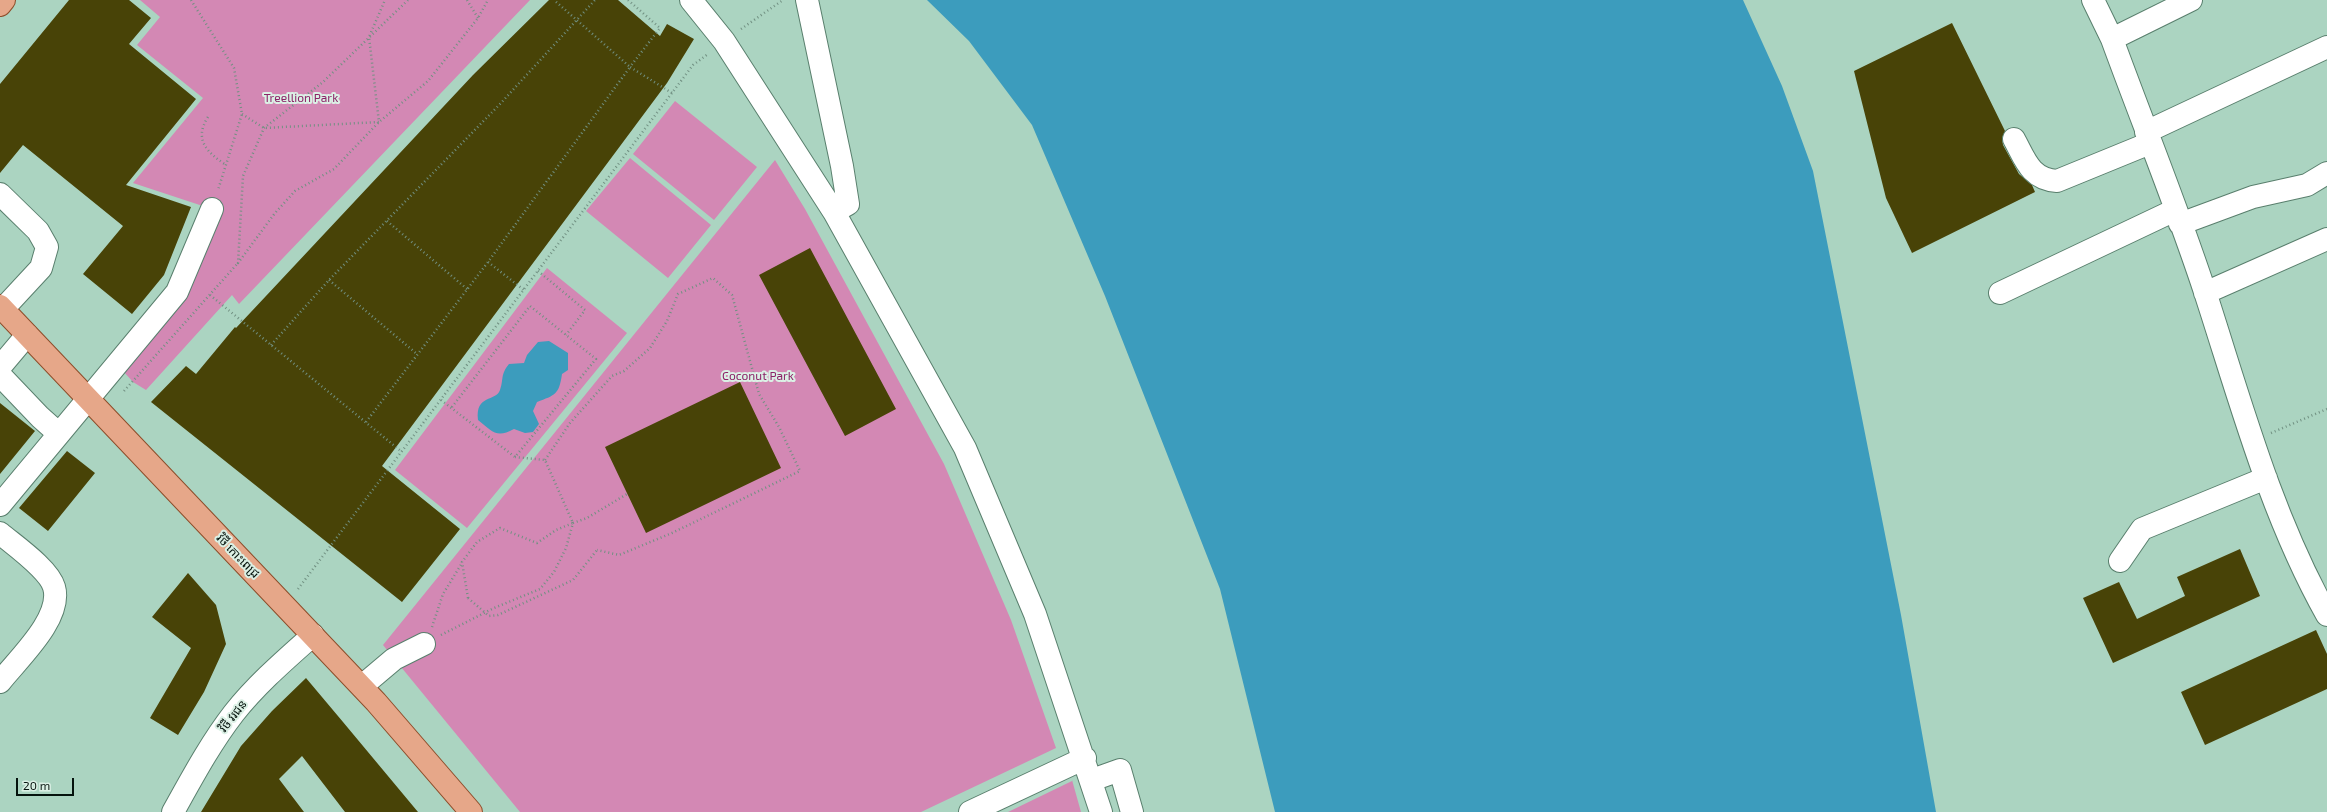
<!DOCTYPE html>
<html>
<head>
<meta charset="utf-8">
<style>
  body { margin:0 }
  #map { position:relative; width:2327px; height:812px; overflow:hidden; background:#abd4c1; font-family:"Exo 2",sans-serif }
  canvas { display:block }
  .scale { position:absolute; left:16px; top:778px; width:58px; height:18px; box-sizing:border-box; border:2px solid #05130d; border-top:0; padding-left:5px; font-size:12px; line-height:14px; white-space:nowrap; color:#05130d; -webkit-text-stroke:3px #dbf0e5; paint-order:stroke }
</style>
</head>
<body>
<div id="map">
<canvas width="2327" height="812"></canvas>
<div class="scale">20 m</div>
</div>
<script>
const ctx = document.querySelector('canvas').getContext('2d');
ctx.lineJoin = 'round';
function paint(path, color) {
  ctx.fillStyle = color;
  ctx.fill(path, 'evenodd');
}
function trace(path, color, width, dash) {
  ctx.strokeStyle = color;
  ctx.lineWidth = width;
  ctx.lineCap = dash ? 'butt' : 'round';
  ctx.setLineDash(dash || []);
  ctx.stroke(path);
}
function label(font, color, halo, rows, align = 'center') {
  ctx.font = font + ' "Exo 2","Noto Sans Khmer",sans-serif';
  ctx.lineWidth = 4;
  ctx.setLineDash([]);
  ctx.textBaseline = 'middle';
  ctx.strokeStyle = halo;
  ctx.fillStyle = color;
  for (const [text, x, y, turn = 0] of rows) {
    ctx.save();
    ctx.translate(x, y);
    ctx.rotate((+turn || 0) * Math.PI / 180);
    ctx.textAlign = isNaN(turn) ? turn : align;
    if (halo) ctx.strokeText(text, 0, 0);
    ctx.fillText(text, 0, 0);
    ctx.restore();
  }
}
const green = new Path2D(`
  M140 0H530L239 304 232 295 146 390 133 382 123 371 221 212 133 183 203 98 137 45 160 17Z
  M675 101 757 167 714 220 633 154Z
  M630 158 711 225 668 278 586 211Z
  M775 160 805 209 944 464 1011 620 1056 748 921 812H520L383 645Z
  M547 268 627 333 467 528 395 470Z
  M1072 780 1081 812H1008L1072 781Z`);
const water = new Path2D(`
  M927 0H1743L1782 86 1813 171 1901 615 1936 812H1275L1220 589 1105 296 1032 125 969 41Z
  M549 341 568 353V370L562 374C559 395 555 395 537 402L533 411 539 424 533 432 525 433 514 429C496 439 492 431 478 420 475 394 496 402 500 390 504 379 500 375 509 364L524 363 527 355 538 342Z`);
const building = new Path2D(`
  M69 0H129L151 18 129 44 196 99 126 185 191 207 164 275 132 314 83 274 123 226 23 145 0 173V84Z
  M549 0H618L660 36 667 24 694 39 667 83 382 466 460 529 402 602 151 402 186 366 196 374 235 327 236 328 473 75Z
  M1952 23 2005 131 2002 138 2003 145 2019 174 2032 185 2035 192 1912 253 1886 198 1854 71Z
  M810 248 896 409 845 436 759 275Z
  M740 382 781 468 646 533 605 447Z
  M0 403 35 431 0 474Z
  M67 451 95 473 48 531 19 508Z
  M2240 549 2260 596 2113 663 2083 598 2119 582 2137 619 2185 596 2177 577Z
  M188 573 216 605 226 644 204 692 178 735 150 718 191 648 152 617Z
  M2316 630 2327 654V689L2205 745 2181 692Z
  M306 678 343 722 418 812H345L302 756 279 779 304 812H201L241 746 272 711Z`);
const path = new Path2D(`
  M191 0 234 68 242 114 218 190
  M408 0 323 82 264 128 243 176 238 263 275 213 295 191 334 169 379 122 428 81 478 18 488 0
  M467 0 478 18
  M628 0 660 28 630 67 672 93
  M741 29 783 0
  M242 114 264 128 379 122 369 37 385 0
  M208 117C193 140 208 153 226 165
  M387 221 467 289
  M488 262 524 290
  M538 271 585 310 566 335
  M329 280 417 354
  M210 295 402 452
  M271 345 329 280 501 103 595 0
  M124 391 238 263
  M441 400 515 457 596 359 530 306 452 407
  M366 422 488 262 630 67 554 0
  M2271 433 2327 409
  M545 460 570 423 612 376 624 371 650 348 667 321 678 294 713 278 732 295 759 394 779 427 800 471 672 533 619 555 597 550
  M298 589 693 65 708 54
  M468 598 462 562 477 542 500 528 537 543 556 530 573 523 545 460 515 457
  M432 627 443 594 462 563
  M441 635 494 608 540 589 554 572 566 548 573 523 587 518 627 494`);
const minor = new Path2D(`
  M691 0 724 41 834 212 965 448 1035 614 1101 812
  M807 0 842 166 848 204 834 212
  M2093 0 2112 39C2143 124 2178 209 2206 295 2241 403 2271 515 2327 615
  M2112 39 2191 0
  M2146 132 2327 47
  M2014 139C2025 159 2030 179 2057 181L2150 143
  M0 194 38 231 47 247 41 268 3 309
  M2180 224 2253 197 2307 185 2327 173
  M2000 293 2175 210
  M2205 293 2327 239
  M0 367 27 335
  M0 375 40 417 59 434
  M0 505 177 292 212 209
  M0 533C14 545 49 569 54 587 63 618 18 659 0 682
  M2120 561 2142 529 2266 478
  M362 686 394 659 424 644
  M1092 780 1120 770 1132 812
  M173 812C192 778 210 744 234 713 257 684 285 660 313 635
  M970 812 1085 758`);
const major = new Path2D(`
  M0 5 4 0
  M0 306 376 702 471 812`);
const pathBridge = new Path2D(`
  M468 598 489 616 498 615 573 580 597 550`);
const parkNames = [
  ["Treellion Park",301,98],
  ["Coconut Park",758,376]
];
const streetNames = [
  ["វិថី កោះពេជ្រ",238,556,46],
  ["វិថី វរជន",233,716,-52]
];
paint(green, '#d388b4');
paint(water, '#3c9cbd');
paint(building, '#484307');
trace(minor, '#597f6d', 24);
trace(major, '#8d4d2a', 24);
trace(path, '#719082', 2.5, [1, 3]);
trace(minor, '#fff', 22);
trace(major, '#e6a789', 22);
trace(pathBridge, '#719082', 2.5, [1, 3]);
label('12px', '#8b2368', '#dbf0e5', parkNames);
label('12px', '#05130d', '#dbf0e5', streetNames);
</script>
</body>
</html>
